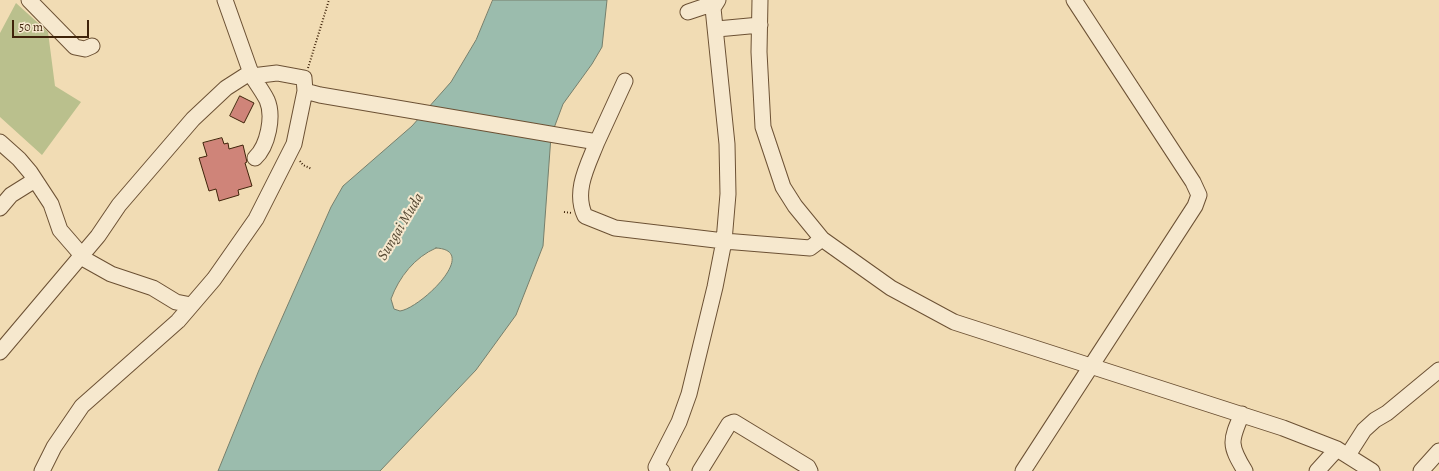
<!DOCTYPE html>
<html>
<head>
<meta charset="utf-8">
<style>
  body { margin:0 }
  #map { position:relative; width:1439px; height:471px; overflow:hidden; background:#f1dcb4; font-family:Alegreya,serif }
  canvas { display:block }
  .scale { position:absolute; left:12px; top:20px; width:77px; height:18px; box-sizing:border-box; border:2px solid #3f230a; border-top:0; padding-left:5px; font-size:12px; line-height:14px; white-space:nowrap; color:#3f230a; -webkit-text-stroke:3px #f6e8ce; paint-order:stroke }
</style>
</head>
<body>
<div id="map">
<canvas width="1439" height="471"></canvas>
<div class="scale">50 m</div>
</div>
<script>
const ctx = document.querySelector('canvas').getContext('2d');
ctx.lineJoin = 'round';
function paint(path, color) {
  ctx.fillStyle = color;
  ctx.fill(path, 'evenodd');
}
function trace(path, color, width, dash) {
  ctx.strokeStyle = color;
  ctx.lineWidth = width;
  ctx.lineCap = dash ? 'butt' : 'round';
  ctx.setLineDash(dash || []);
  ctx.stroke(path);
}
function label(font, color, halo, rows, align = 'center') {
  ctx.font = font + ' Alegreya,serif';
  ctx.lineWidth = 4;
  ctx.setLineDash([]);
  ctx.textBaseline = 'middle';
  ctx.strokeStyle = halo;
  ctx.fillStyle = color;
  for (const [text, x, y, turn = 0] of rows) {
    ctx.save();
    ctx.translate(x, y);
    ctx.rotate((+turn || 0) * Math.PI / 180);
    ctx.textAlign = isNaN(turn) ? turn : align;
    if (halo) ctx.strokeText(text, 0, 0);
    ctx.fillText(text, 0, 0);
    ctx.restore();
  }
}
const green = new Path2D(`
  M16 3 48 32 55 86 81 102 42 155 0 117V33Z`);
const water = new Path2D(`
  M493 0H607L602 47 592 64 563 104 551 136 543 246 516 315 476 370 380 471H218L259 370 331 207 343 186 412 126 451 82 476 40ZM436 248C481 250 421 308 400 311L394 309 391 299C399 277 415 257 436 248Z`);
const building = new Path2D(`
  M240 96 254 103 244 123 230 116Z
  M222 138 224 144 228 143 229 149 243 145 247 162 245 163 252 186 238 190 239 195 219 201 216 189 209 191 199 158 207 156 203 143Z`);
const path = new Path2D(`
  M308 68 329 0
  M300 161 303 165 312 169
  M564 212 572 213`);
const minor = new Path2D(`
  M29 0 75 47 85 49 92 46
  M225 0 252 76 277 73 304 78 305 91 320 95 597 142C588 165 573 191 585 216L615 228 724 241 810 248 822 239
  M760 0 759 52 763 127 783 187 795 206 822 239 891 288 954 322 1283 428 1337 449 1372 471
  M688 12 715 3
  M717 29 760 25
  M252 76C257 84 263 92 267 100 274 116 268 146 255 158
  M0 142 19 159 30 172 51 204 60 230 86 260 111 274 153 288 176 302 191 305
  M597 142 625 81
  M0 208 11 195 35 180
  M0 352 98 236 119 205 193 119 226 88 251 72
  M1242 414C1230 441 1229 445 1245 471
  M1348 455 1364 430 1375 420 1387 413 1439 370
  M42 471 54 447 82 406 178 321 214 279 256 219 294 144 305 91
  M662 471 656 467 679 422 689 394 715 287 724 241 728 194 727 144 713 8 718 0
  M700 471 729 424 734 422 808 467 810 471
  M1023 471 1195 206 1199 195 1193 182 1074 0
  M1317 471 1337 449
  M1421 471 1439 451`);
const waterNames = [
  ["Sungai Muda",401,227,-59]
];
paint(green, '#bac08d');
paint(water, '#9bbcad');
trace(water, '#767f6c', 1);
paint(building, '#cf8479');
trace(building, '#3f230a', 1);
trace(minor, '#6c5134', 17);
trace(path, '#3f230a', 2, [1, 2]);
trace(minor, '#f6e8ce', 15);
label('italic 15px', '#564933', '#f6e8ce', waterNames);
</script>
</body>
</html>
